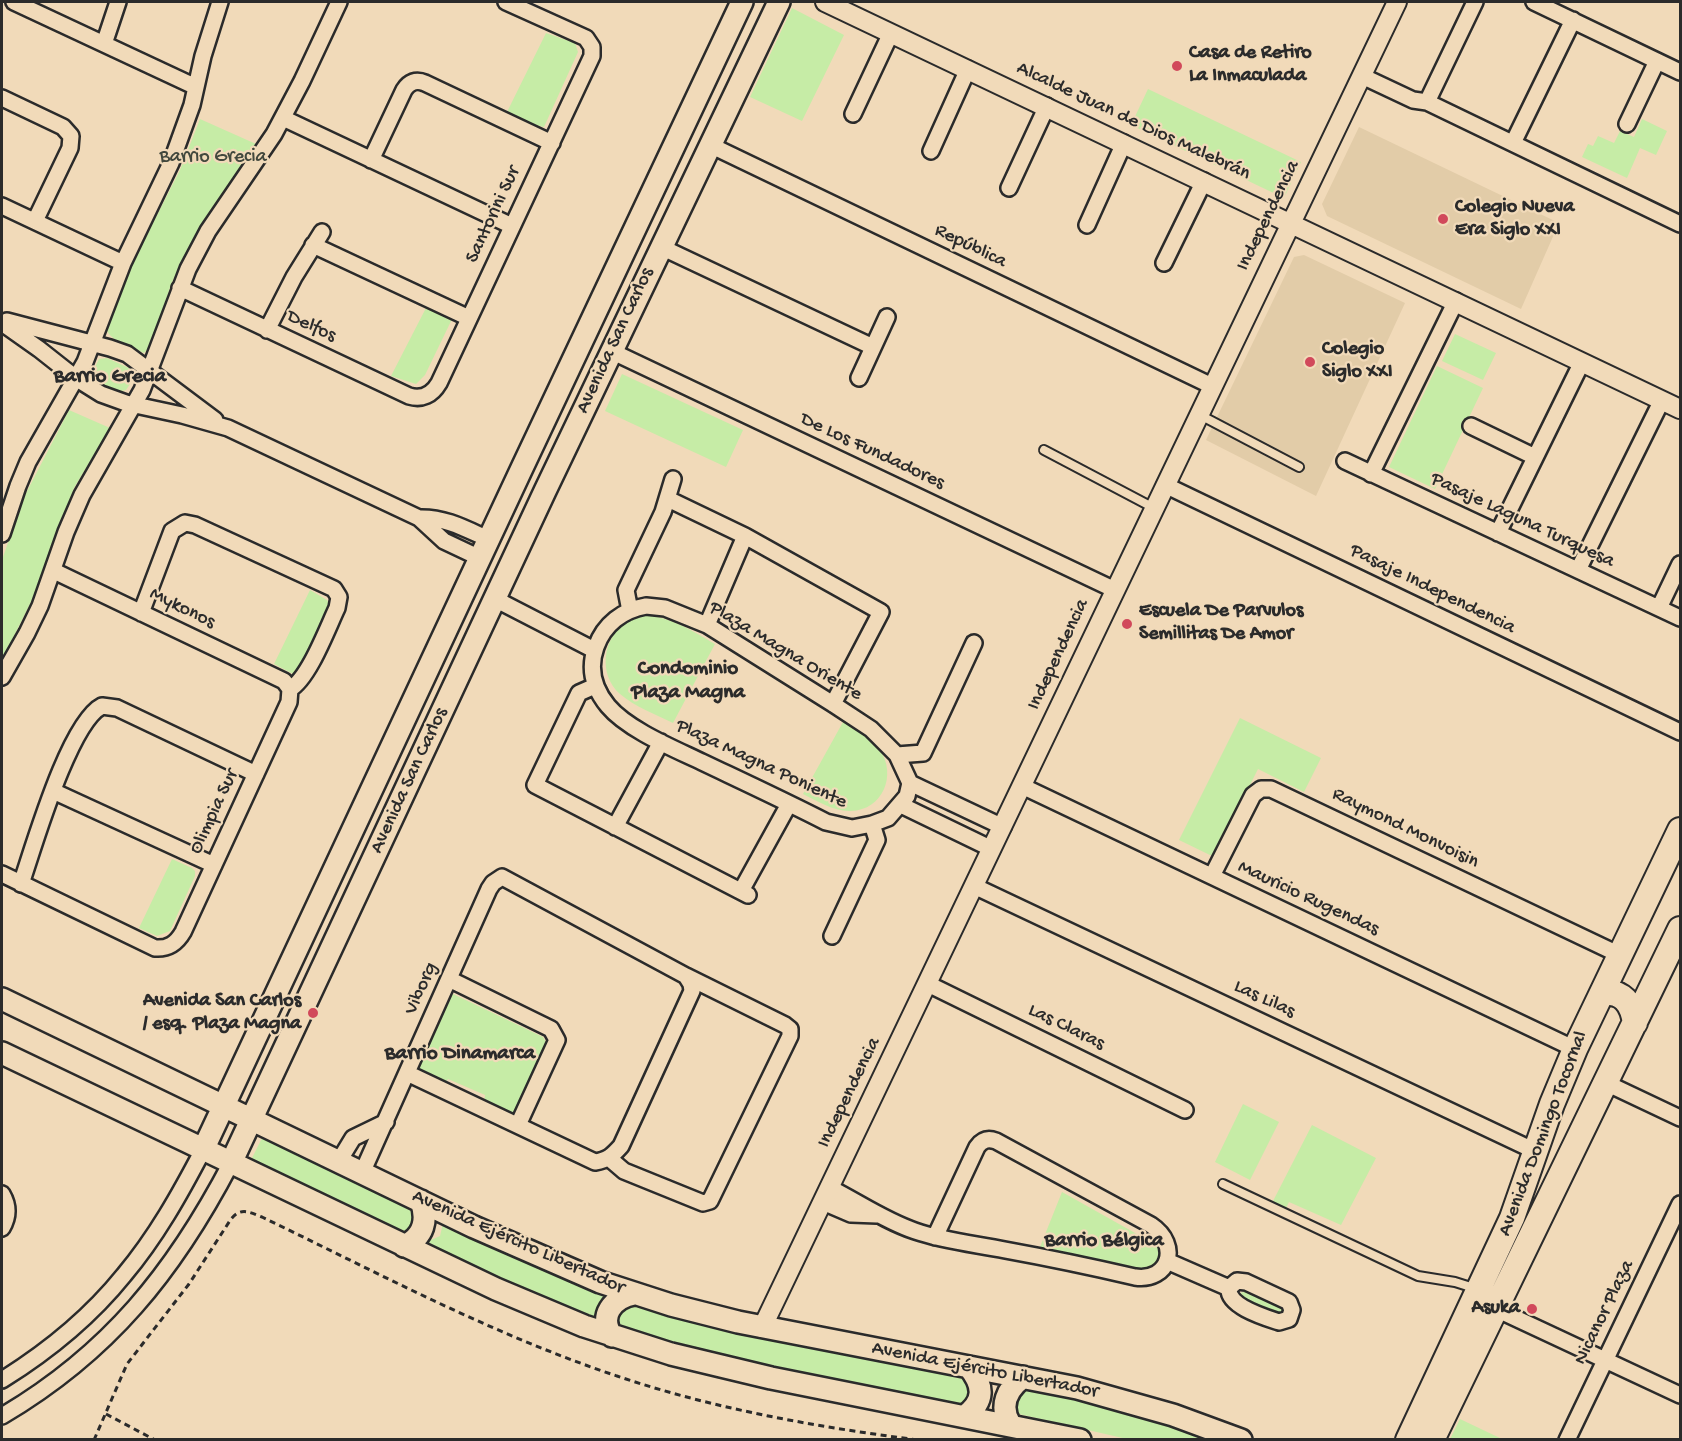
<!DOCTYPE html>
<html>
<head>
<meta charset="utf-8">
<style>
  body { margin:0 }
  #map { position:relative; width:1682px; height:1441px; overflow:hidden; background:#f1dab9; font-family:"Gochi Hand",sans-serif }
  canvas { display:block }
  .frame { position:absolute; inset:0; border:3px solid #2b2b2b; pointer-events:none }
</style>
</head>
<body>
<div id="map">
<canvas width="1682" height="1441"></canvas>
<div class="frame"></div>
</div>
<script>
const ctx = document.querySelector('canvas').getContext('2d');
ctx.lineJoin = 'round';
function paint(path, color) {
  ctx.fillStyle = color;
  ctx.fill(path, 'evenodd');
}
function trace(path, color, width, dash) {
  ctx.strokeStyle = color;
  ctx.lineWidth = width;
  ctx.lineCap = dash ? 'butt' : 'round';
  ctx.setLineDash(dash || []);
  ctx.stroke(path);
}
function label(font, color, halo, rows, align = 'center') {
  ctx.font = font + ' "Gochi Hand",sans-serif';
  ctx.lineWidth = 4.5;
  ctx.setLineDash([]);
  ctx.textBaseline = 'middle';
  ctx.strokeStyle = halo;
  ctx.fillStyle = color;
  for (const [text, x, y, turn = 0] of rows) {
    ctx.save();
    ctx.translate(x, y);
    ctx.rotate((+turn || 0) * Math.PI / 180);
    ctx.textAlign = isNaN(turn) ? turn : align;
    if (halo) ctx.strokeText(text, 0, 0);
    ctx.fillText(text, 0, 0);
    ctx.restore();
  }
}
const built = new Path2D(`
  M1359 127 1559 223 1521 309 1327 216 1322 204Z
  M1304 255 1405 303 1316 496 1206 440 1294 257Z`);
const green = new Path2D(`
  M792 8 844 35 802 121 750 97Z
  M546 33 575 43 578 52 544 127 534 125 507 112Z
  M1148 89 1301 162 1284 198 1131 125Z
  M200 119 256 144 203 221 172 282 150 347 144 353C132 347 114 343 107 331L132 264 180 170Z
  M1642 119 1667 131 1656 155 1640 148 1627 178 1582 157 1588 144 1593 146 1598 136 1614 143 1620 131 1634 137Z
  M427 306 453 317 425 375 416 384 391 376Z
  M1455 334 1496 353 1483 380 1442 361Z
  M107 358 131 369 134 378 126 390 117 392 95 380 92 373 99 359Z
  M1437 366 1483 388 1435 489 1389 467Z
  M622 374 743 430 726 467 605 411Z
  M69 410 110 428 74 488 43 578 2 660V560L23 499Z
  M310 590 327 600 331 606 298 675 293 674 274 664Z
  M645 615C673 618 691 630 715 644L673 723C655 714 635 707 620 694 598 675 602 637 627 622 632 619 639 617 645 615Z
  M1240 718 1321 758 1304 792 1258 769 1214 857 1179 840Z
  M843 722C856 730 872 737 880 750 897 775 883 810 851 811 835 812 817 801 803 794Z
  M172 859 192 868 195 871V876L170 931 157 936 139 928Z
  M451 993 543 1037 547 1044 513 1114 508 1115 484 1104 485 1095 448 1079 444 1085 415 1071Z
  M1243 1104 1279 1122 1250 1180 1215 1162Z
  M1312 1125 1376 1158 1341 1225 1289 1202 1285 1210 1272 1203Z
  M263 1136 408 1207 416 1220 410 1230 400 1236 250 1162Z
  M1062 1192 1160 1247C1159 1259 1155 1265 1145 1271L1040 1247Z
  M444 1219 567 1281 613 1296 599 1308 595 1319 542 1299 424 1243 440 1236Z
  M1250 1290 1278 1304 1286 1312 1276 1316 1245 1302 1237 1294Z
  M629 1301 807 1348 966 1377 974 1394 970 1405C856 1385 743 1361 630 1332L614 1323 615 1309Z
  M1029 1389 1114 1407 1215 1439H1127L1010 1412 1015 1393Z
  M1460 1419 1502 1439H1450Z`);
const path = new Path2D(`
  M106 1414 155 1440
  M94 1440 127 1364 189 1284 231 1219C241 1207 249 1212 262 1217 378 1273 494 1335 617 1376 714 1409 817 1427 918 1440`);
const service = new Path2D(`
  M1200 415 1299 467
  M1044 450 1154 508
  M1223 1184 1418 1276 1455 1282 1474 1288`);
const minor = new Path2D(`
  M14 2 196 87
  M1534 2 1680 72
  M104 44 118 2
  M1362 76 1413 100 1427 102 1680 224
  M2 98 63 127 71 136 70 148 35 221
  M1427 102 1475 2
  M853 114 891 33
  M283 118 512 226
  M1627 124 1657 61
  M1513 143 1573 20
  M710 145 1212 386
  M931 151 968 69
  M371 160 404 90C409 82 416 79 425 83L552 143
  M1009 188 1047 106
  M2 206 123 263
  M1087 225 1124 143
  M313 245 469 318
  M661 247 873 347
  M1164 263 1204 181
  M180 288 409 396C422 400 432 395 439 383L592 56V47L586 38 506 2
  M7 321 110 348 127 354 215 420
  M2 323 39 349 77 379 101 394 126 403 182 415 228 428 419 518 444 541 480 558
  M267 330 294 277 322 232
  M611 351 1115 590
  M859 378 887 317
  M1471 426 1535 457
  M1345 461 1680 618
  M1371 474 1456 301
  M1165 485 1680 732
  M668 499 745 536 881 612 833 704
  M419 518C445 517 466 529 488 539
  M1498 533 1582 362
  M2 534 18 486 28 462 85 362 123 263 171 163 192 105 203 56 220 2
  M1578 570 1662 400
  M54 571 284 681 290 689
  M495 599 594 650
  M646 606 665 608 707 625 833 704 871 729 897 755 910 783 907 796 888 818 872 824 852 828 826 822C785 801 744 782 702 762 675 749 628 730 608 706 594 689 588 669 596 647 604 624 623 610 646 606Z
  M1659 608 1680 564
  M630 611 626 590 663 512 673 479
  M141 613 172 531 185 523 195 525 334 589 339 597 337 608C327 629 309 678 290 689
  M707 625 745 536
  M2 677 27 633 40 606 66 532 82 495 142 390 188 269 208 231 274 134 302 81 339 2
  M595 686 579 693 535 785 748 895
  M897 755 923 753 974 643
  M910 783 1003 827
  M1022 786 1575 1049
  M53 791 214 865
  M901 805 992 849
  M615 827 661 742
  M2 874 155 948C168 949 176 944 183 932L289 702 290 689
  M1212 876 1253 795 1261 789H1271L1620 955
  M21 884C34 846 69 723 102 706L117 708 256 774
  M974 886 1535 1151
  M741 891 789 804
  M832 936 877 840 872 824
  M449 979 551 1029 557 1040 518 1125
  M928 984 1185 1110
  M1606 1083 1680 1118
  M610 1159 624 1171 703 1203 710 1201 790 1036V1029L785 1025 686 976
  M339 1161 353 1138 386 1122
  M362 1173 489 889 493 883 502 877 686 976 691 984 692 991 621 1146C612 1156 608 1160 595 1162L407 1073
  M830 1188C858 1202 885 1221 915 1231 944 1241 975 1244 1005 1250 1049 1258 1092 1267 1135 1277 1169 1282 1181 1245 1151 1225L996 1141C988 1138 982 1140 977 1147L935 1237
  M2 1194C9 1206 9 1216 2 1228
  M823 1202 851 1214 877 1215
  M1167 1261 1229 1288
  M1237 1281 1246 1282 1289 1302 1292 1310 1289 1319 1279 1322C1264 1317 1227 1306 1229 1288Z
  M1496 1309 1680 1395
  M2 1380C47 1352 91 1316 124 1275 156 1237 180 1194 203 1150
  M2 1416C109 1353 174 1272 231 1163
  M1567 1440 1680 1204`);
const tertiary = new Path2D(`
  M825 2 1680 409
  M762 1328 1397 2`);
const secondary = new Path2D(`
  M2 999 474 1227 600 1282 671 1305 738 1322 1077 1388 1173 1415 1241 1440
  M2 1053 496 1289 584 1326 671 1354 771 1378 1080 1440
  M203 1150 522 468 742 2
  M231 1163 545 491 779 2
  M404 1246C424 1237 428 1220 421 1201
  M612 1336C598 1316 613 1298 634 1294
  M965 1416C985 1401 984 1386 969 1367
  M1010 1424C999 1406 1007 1389 1023 1377`);
const primary = new Path2D(`
  M1602 993C1623 991 1632 1003 1635 1023
  M1408 1440 1512 1218 1552 1104 1575 1049 1680 830
  M1432 1440 1680 929`);
const markers = [
  [1177,66,6,"#d1495b"],
  [1443,219,6,"#d1495b"],
  [1310,362,6,"#d1495b"],
  [1127,624,6,"#d1495b"],
  [313,1013,6,"#d1495b"],
  [1532,1309,6,"#d1495b"]
];
const poiNames = [
  ["Casa de Retiro",1189,54],
  ["La Inmaculada",1189,77],
  ["Colegio Nueva",1455,208],
  ["Era Siglo XXI",1455,231],
  ["Colegio",1322,350],
  ["Siglo XXI",1322,373],
  ["Escuela De Parvulos",1139,612],
  ["Semillitas De Amor",1139,635],
  ["Avenida San Carlos",301,1002,"right"],
  ["/ esq. Plaza Magna",301,1025,"right"],
  ["Asuka",1520,1309,"right"]
];
const streetNames = [
  ["Alcalde Juan de Dios Malebrán",1133,122,25],
  ["Santorini Sur",494,215,-65],
  ["Independencia",1269,216,-64],
  ["República",970,247,26],
  ["Delfos",311,327,25],
  ["Avenida San Carlos",616,341,-65],
  ["De Los Fundadores",872,452,25],
  ["Pasaje Laguna Turquesa",1522,521,25],
  ["Pasaje Independencia",1432,590,26],
  ["Mykonos",182,609,26],
  ["Plaza Magna Oriente",785,652,31],
  ["Independencia",1059,655,-65],
  ["Plaza Magna Poniente",761,765,25],
  ["Avenida San Carlos",410,781,-65],
  ["Olimpia Sur",215,812,-65],
  ["Raymond Monvoisin",1405,829,26],
  ["Mauricio Rugendas",1308,899,25],
  ["Viborg",422,989,-66],
  ["Las Lilas",1264,1000,25],
  ["Las Claras",1066,1028,26],
  ["Independencia",850,1093,-64],
  ["Avenida Domingo Tocornal",1544,1134,-69],
  ["Avenida Ejército Libertador",518,1243,24],
  ["Nicanor Plaza",1605,1313,-64],
  ["Avenida Ejército Libertador",985,1371,11]
];
const parkNames = [
  ["Barrio Grecia",213,158]
];
const neighbourhoodNames = [
  ["Barrio Grecia",110,378],
  ["Condominio",688,670],
  ["Plaza Magna",688,694],
  ["Barrio Dinamarca",460,1055],
  ["Barrio Bélgica",1104,1242]
];
paint(built, '#e2cca8');
paint(green, '#c6eca6');
trace(service, '#2b2b2b', 12);
trace(minor, '#2b2b2b', 20);
trace(tertiary, '#2b2b2b', 22);
trace(secondary, '#2b2b2b', 26);
trace(primary, '#2b2b2b', 28);
trace(path, '#2b2b2b', 3, [6, 4.5]);
trace(service, '#f1dab9', 8);
trace(minor, '#f1dab9', 15);
trace(tertiary, '#f1dab9', 18);
trace(secondary, '#f1dab9', 21);
trace(primary, '#f1dab9', 24);
for (const [x, y, r, color] of markers) {
  const dot = new Path2D();
  dot.arc(x, y, r, 0, 2 * Math.PI);
  ctx.fillStyle = color;
  ctx.fill(dot);
  trace(dot, '#f1dab9', 2);
}
label('bold 20px', '#2b2b2b', '#f1dab9', poiNames, 'left');
label('20px', '#2b2b2b', '#f1dab9', streetNames);
label('20px', '#42483d', '#f1dab9', parkNames);
label('bold 21px', '#2b2b2b', '#f1dab9', neighbourhoodNames);
</script>
</body>
</html>
